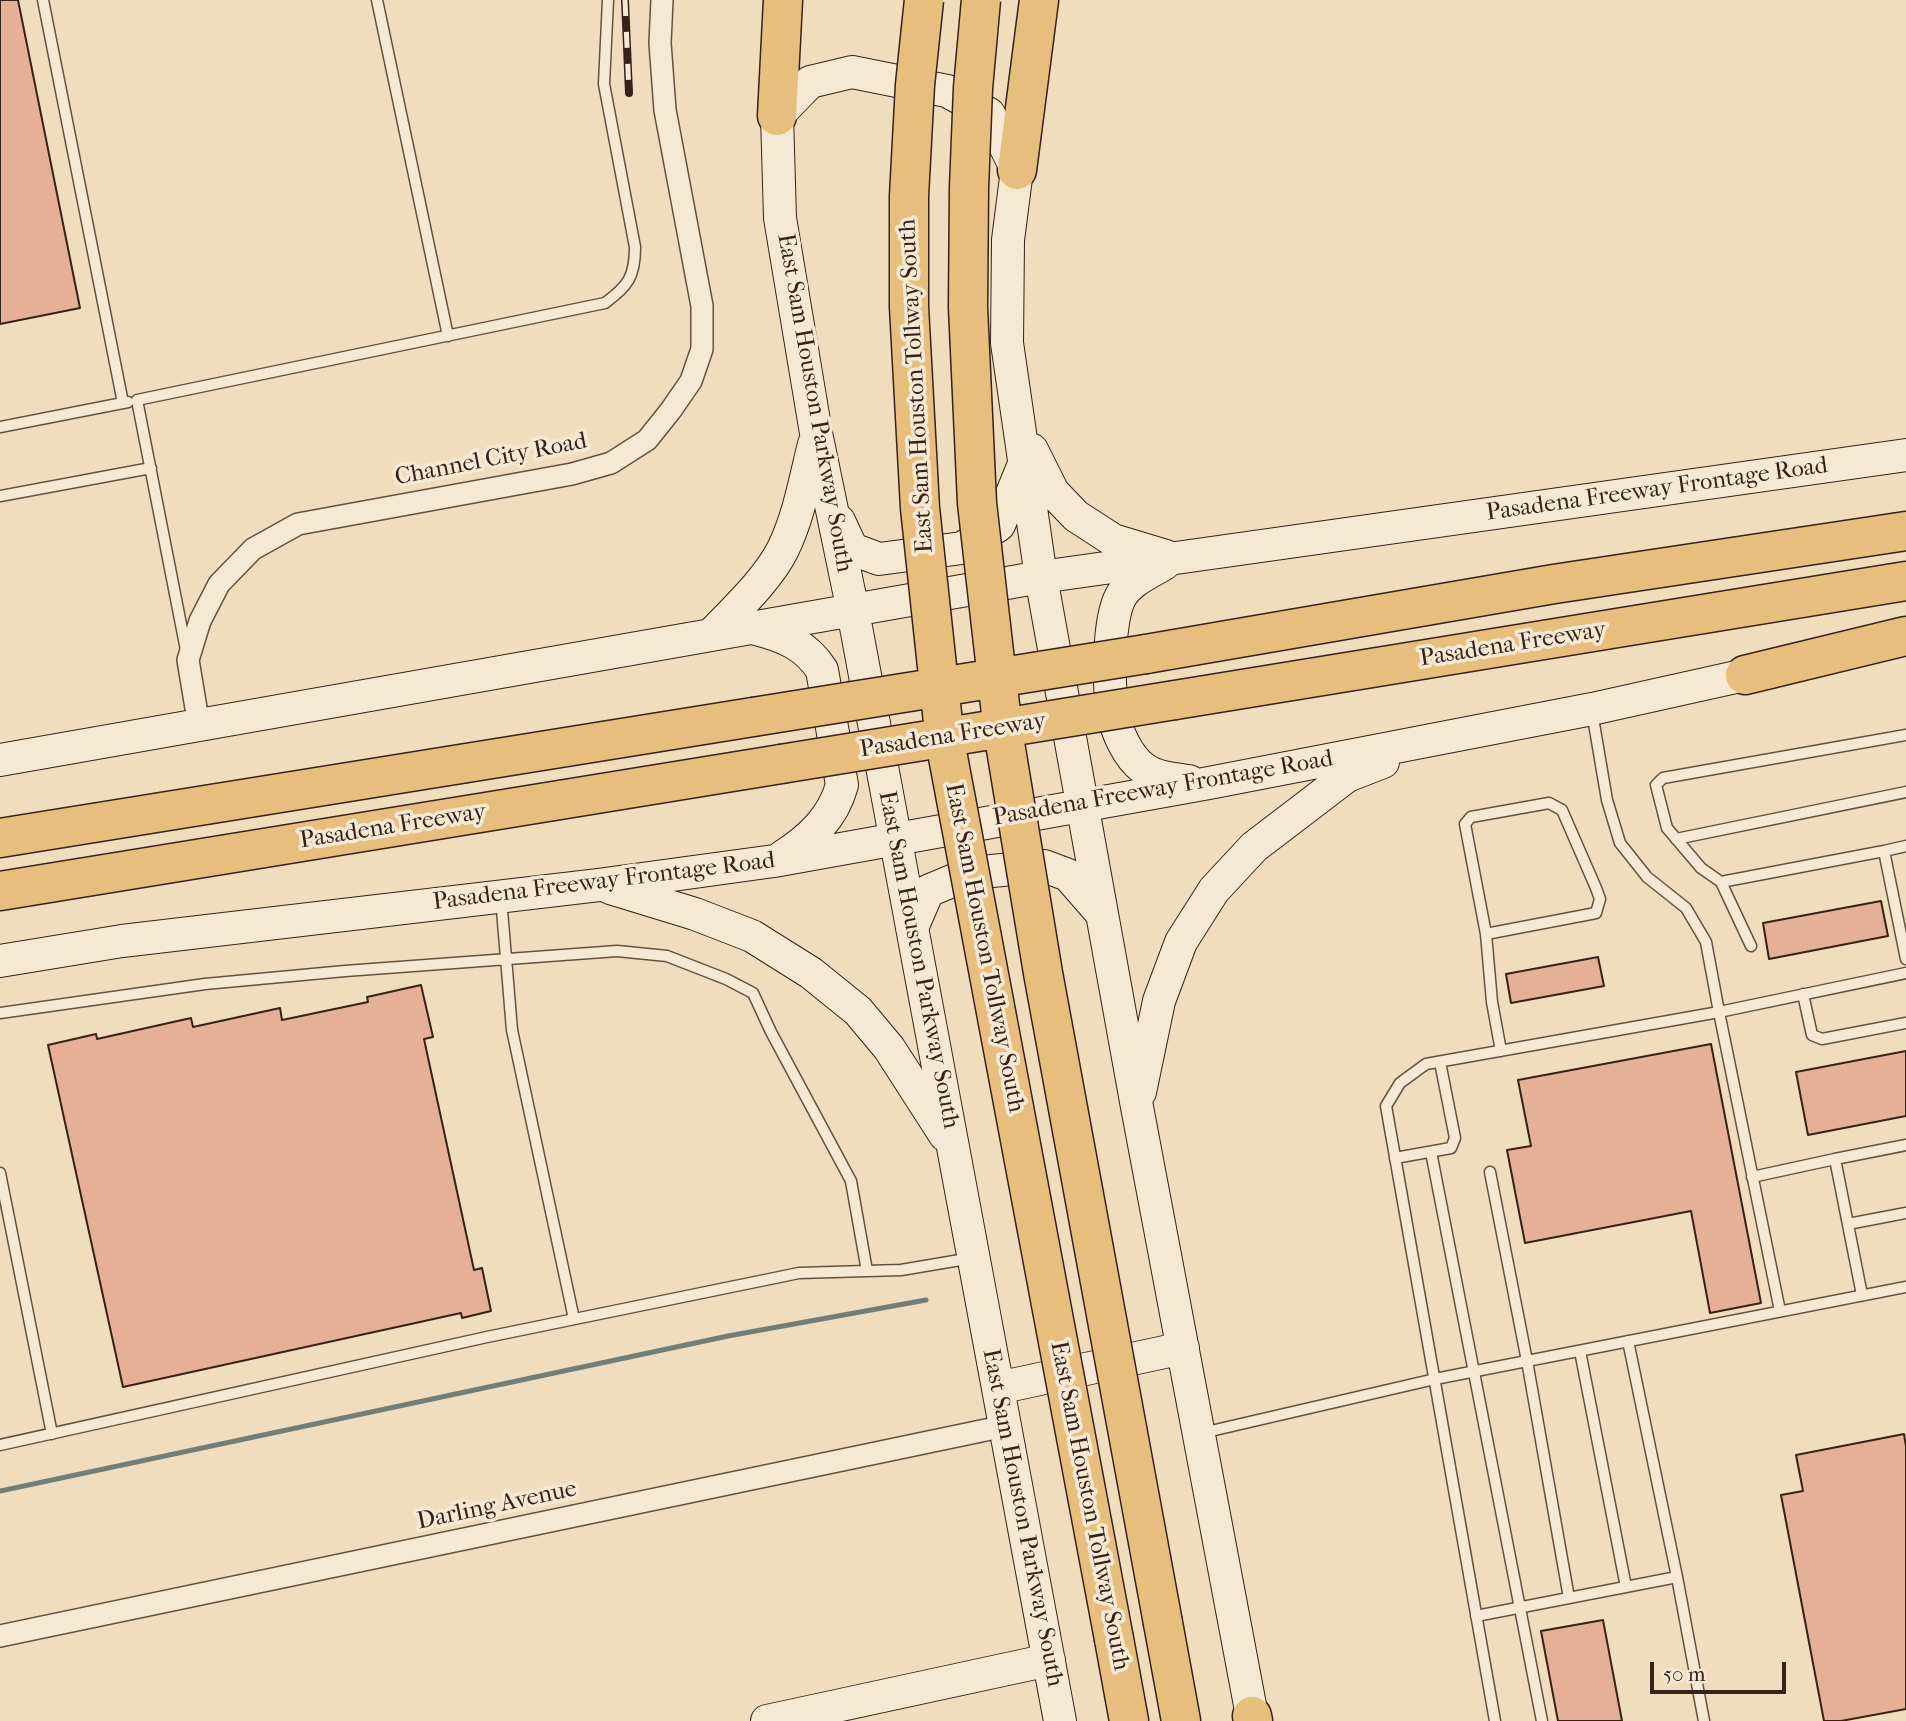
<!DOCTYPE html>
<html>
<head>
<meta charset="utf-8">
<style>
  body { margin:0 }
  #map { position:relative; width:1906px; height:1721px; overflow:hidden; background:#f0ddbd; font-family:"IM FELL French Canon",serif }
  canvas { display:block }
  .scale { position:absolute; left:1650px; top:1662px; width:136px; height:32px; box-sizing:border-box; border:4px solid #362218; border-top:0; padding-left:9px; font-size:21px; line-height:24px; white-space:nowrap; color:#362218; -webkit-text-stroke:5px #f5e9d4; paint-order:stroke }
</style>
</head>
<body>
<div id="map">
<canvas width="1906" height="1721"></canvas>
<div class="scale">50 m</div>
</div>
<script>
const ctx = document.querySelector('canvas').getContext('2d');
ctx.lineJoin = 'round';
function trace(path, color, width, dash) {
  ctx.strokeStyle = color;
  ctx.lineWidth = width;
  ctx.lineCap = dash ? 'butt' : 'round';
  ctx.setLineDash(dash || []);
  ctx.stroke(path);
}
function paint(path, color) {
  ctx.fillStyle = color;
  ctx.fill(path, 'evenodd');
}
function label(font, color, halo, rows, align = 'center') {
  ctx.font = font + ' "IM FELL French Canon",serif';
  ctx.lineWidth = 7;
  ctx.setLineDash([]);
  ctx.textBaseline = 'middle';
  ctx.strokeStyle = halo;
  ctx.fillStyle = color;
  for (const [text, x, y, turn = 0] of rows) {
    ctx.save();
    ctx.translate(x, y);
    ctx.rotate((+turn || 0) * Math.PI / 180);
    ctx.textAlign = isNaN(turn) ? turn : align;
    if (halo) ctx.strokeText(text, 0, 0);
    ctx.fillText(text, 0, 0);
    ctx.restore();
  }
}
const stream = new Path2D(`
  M0 1491 728 1336 926 1300`);
const building = new Path2D(`
  M0 0H18L80 308 0 324Z
  M1881 901 1888 936 1769 959 1763 923Z
  M1598 957 1604 986 1511 1003 1506 974Z
  M421 985 433 1037 424 1039 474 1270 482 1268 491 1311 462 1318 461 1313 123 1387 48 1045 96 1034 97 1039 191 1018 193 1027 280 1008 282 1020 368 1002 367 997Z
  M1711 1044 1761 1303 1710 1313 1691 1211 1525 1243 1507 1150 1531 1146 1518 1080Z
  M1906 1051V1116L1808 1135 1796 1072Z
  M1904 1434 1906 1446V1709L1841 1721H1824L1781 1495 1803 1491 1796 1455Z
  M1603 1620 1622 1721H1558L1541 1631Z`);
const lane = new Path2D(`
  M43 0 123 403
  M377 0 448 336
  M0 427 128 402
  M0 496 151 468
  M186 650 137 400 605 303C628 286 635 277 635 247L604 84 608 0
  M1592 712 1607 800 1620 843 1647 877 1686 908 1706 942 1719 1012 1906 973
  M1906 735 1663 778 1656 785 1667 828 1701 868 1721 882 1884 851 1906 959
  M1676 839 1906 792
  M1884 851 1906 846
  M1721 882 1751 946
  M501 898 512 1030 574 1319
  M1486 934 1596 913 1600 899 1596 888 1562 810 1549 803 1471 817 1465 824 1486 934 1492 1002 1501 1051
  M1803 994 1812 1035 1822 1039 1906 1023
  M0 1013 205 984 345 971 617 951 667 956 726 979 753 993 771 1032 851 1181 867 1271
  M1431 1152 1542 1721
  M1395 1158 1451 1148 1455 1138 1440 1062
  M1490 1172 1527 1361 1569 1598
  M0 1173 52 1434
  M1752 1177 1835 1159
  M1848 1224 1906 1213
  M1862 1295 1835 1159 1906 1145
  M1580 1351 1626 1587
  M1202 1433 1435 1379 1906 1287
  M0 1445 487 1337 799 1273 901 1270 972 1258
  M1677 1577 1704 1721
  M1476 1616 1677 1577 1628 1341
  M1495 1721 1386 1106 1400 1083 1426 1064 1719 1012 1780 1311`);
const street = new Path2D(`
  M199 726 188 660 200 621 219 584 253 549 298 524 572 474 611 463 647 440 671 410 691 381 702 349V306L665 110 660 43 662 0
  M0 1636 1005 1426`);
const secondary = new Path2D(`
  M1032 450 1053 492 1076 516 1113 540 1166 556
  M839 521 852 549 879 559 962 548 999 525 1024 464
  M1164 564C1149 573 1130 581 1121 596 1108 619 1108 686 1113 712 1116 731 1128 757 1143 768 1156 778 1174 779 1189 781
  M756 629C784 636 806 645 822 670L842 785C833 818 810 839 782 857
  M713 633C735 610 769 578 783 549 799 516 805 480 814 444
  M0 760 1041 577 1906 455
  M610 888 695 914 752 936 811 973 858 1011 889 1048 945 1135
  M912 928 928 891 971 873 1044 866 1068 875 1102 914
  M0 961 122 941 599 885 774 861 1209 783 1592 709 1745 675 1769 672
  M1140 1092 1159 1001 1181 942 1214 890 1254 847 1347 776 1383 762
  M998 1388 1183 1348
  M767 1721 1049 1660
  M1060 1721 853 611 816 433 780 218 777 116 810 82 852 72 947 91 989 114 1017 170 1008 240 1007 343 1041 577 1137 1107 1253 1721`);
const highway = new Path2D(`
  M777 116 783 0
  M1017 170 1039 0
  M1146 654 1554 584 1906 531
  M1745 675 1906 636
  M1175 700 1906 581
  M0 838 753 717
  M0 891 781 764
  M1163 1623 1181 1721
  M1114 1639 1129 1721
  M1252 1716 1253 1721`);
const rail = new Path2D(`
  M625 0 629 93`);
const highwayBridge = new Path2D(`
  M924 0 915 85 909 196V307L920 508 945 741 1114 1639
  M981 0 973 88 969 188 968 307 977 503 1003 731 1043 973 1163 1623
  M753 717 1146 654
  M781 764 1175 700`);
const streetNames = [
  ["East Sam Houston Tollway South",917,386,-93],
  ["East Sam Houston Parkway South",814,403,80],
  ["Channel City Road",491,460,-11],
  ["Pasadena Freeway Frontage Road",1657,490,-8],
  ["Pasadena Freeway",1513,645,-9],
  ["Pasadena Freeway",953,736,-9],
  ["Pasadena Freeway Frontage Road",1163,789,-10],
  ["Pasadena Freeway",393,827,-9],
  ["Pasadena Freeway Frontage Road",604,882,-7],
  ["East Sam Houston Tollway South",984,948,79],
  ["East Sam Houston Parkway South",918,960,79],
  ["Darling Avenue",497,1506,-12],
  ["East Sam Houston Tollway South",1089,1506,79],
  ["East Sam Houston Parkway South",1022,1518,79]
];
trace(stream, '#727e76', 5);
paint(building, '#e5b097');
trace(building, '#362218', 2);
trace(lane, '#645141', 13);
trace(street, '#645141', 24);
trace(secondary, '#362218', 34);
trace(highway, '#362218', 41);
trace(lane, '#f5e9d4', 10);
trace(street, '#f5e9d4', 21);
trace(secondary, '#f5e9d4', 32);
trace(highway, '#e8be7e', 38);
trace(rail, '#362218', 8);
trace(rail, '#f5e9d4', 5, [16]);
trace(highwayBridge, '#362218', 41, []);
trace(highwayBridge, '#e8be7e', 38);
label('24px', '#362218', '#f5e9d4', streetNames);
</script>
</body>
</html>
